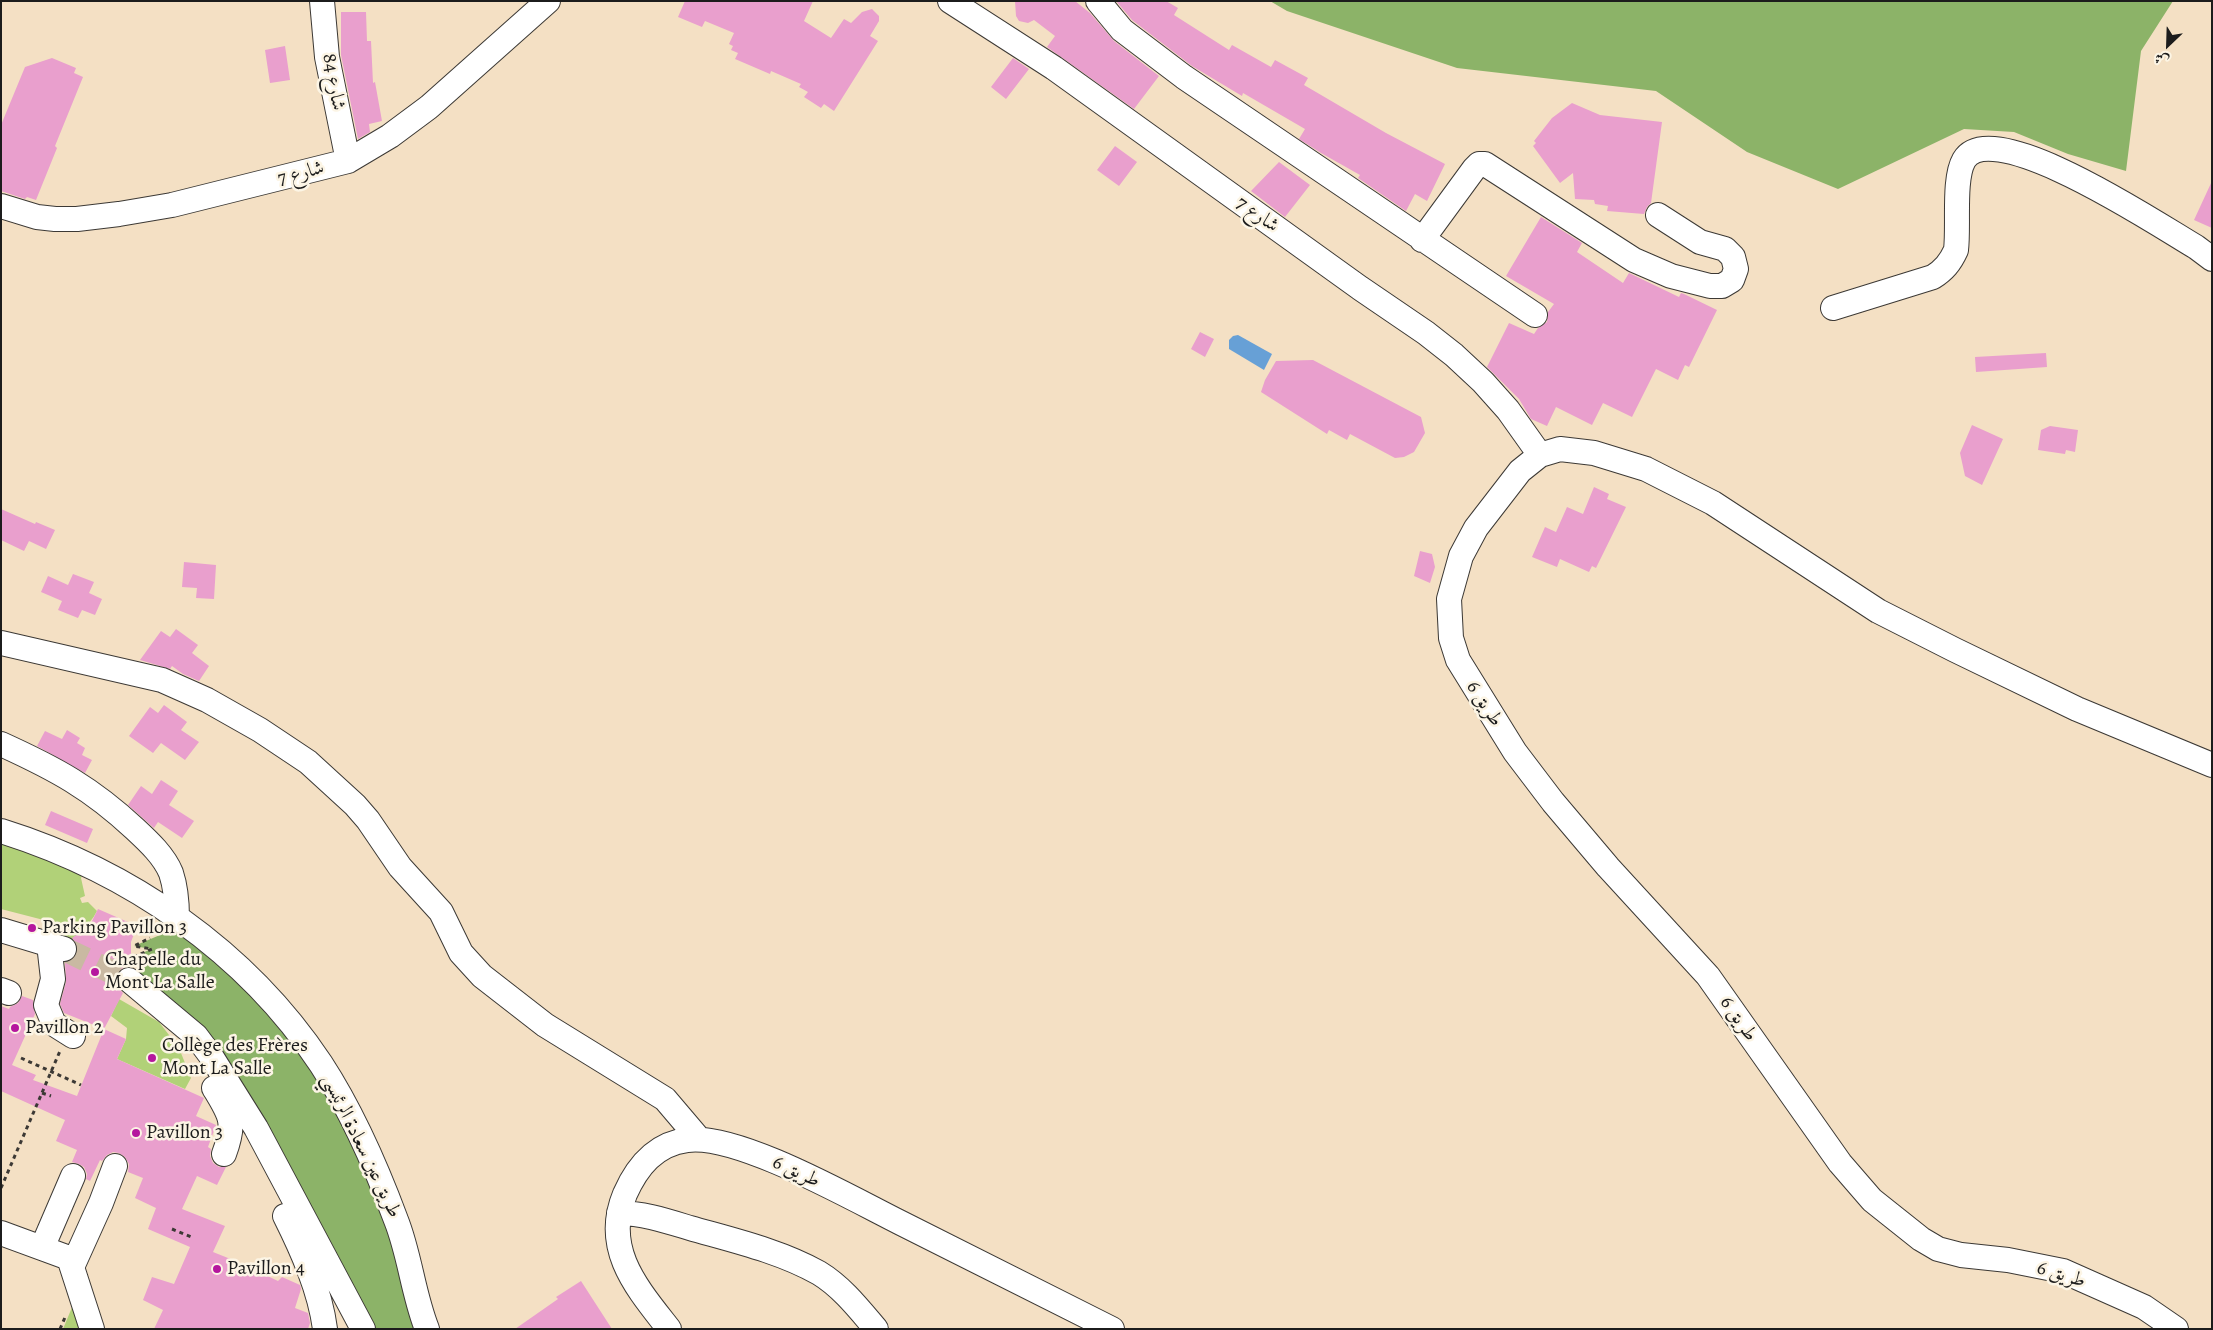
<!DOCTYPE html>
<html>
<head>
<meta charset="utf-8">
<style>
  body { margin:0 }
  #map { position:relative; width:2213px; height:1330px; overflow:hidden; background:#f4e0c4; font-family:Alegreya,Amiri,serif }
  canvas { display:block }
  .frame { position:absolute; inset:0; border:2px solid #1c1c1c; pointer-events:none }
  .north { position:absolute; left:2143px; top:20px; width:50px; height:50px; -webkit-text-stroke:4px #fcf5e5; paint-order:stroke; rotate:204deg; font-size:14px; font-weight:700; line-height:20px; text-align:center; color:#1c1c1c }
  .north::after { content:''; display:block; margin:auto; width:18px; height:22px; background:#1c1c1c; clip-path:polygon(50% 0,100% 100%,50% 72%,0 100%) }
</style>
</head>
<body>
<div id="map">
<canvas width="2213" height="1330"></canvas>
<div class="frame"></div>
<div class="north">ش</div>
</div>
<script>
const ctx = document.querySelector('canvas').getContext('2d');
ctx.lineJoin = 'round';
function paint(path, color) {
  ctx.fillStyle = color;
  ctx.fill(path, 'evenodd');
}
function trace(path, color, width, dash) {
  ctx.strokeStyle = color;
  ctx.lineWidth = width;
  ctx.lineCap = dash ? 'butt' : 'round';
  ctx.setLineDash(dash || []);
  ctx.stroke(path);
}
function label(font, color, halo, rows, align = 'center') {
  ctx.font = font + ' Alegreya,Amiri,serif';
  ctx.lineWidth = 5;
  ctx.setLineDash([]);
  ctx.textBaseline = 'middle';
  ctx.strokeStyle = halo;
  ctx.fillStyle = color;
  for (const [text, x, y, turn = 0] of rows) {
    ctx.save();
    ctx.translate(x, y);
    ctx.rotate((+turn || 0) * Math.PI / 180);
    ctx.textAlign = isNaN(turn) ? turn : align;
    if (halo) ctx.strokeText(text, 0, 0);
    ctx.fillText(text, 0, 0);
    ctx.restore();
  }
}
const green = new Path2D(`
  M1 843 44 857 83 874 81 878 85 896 80 898 82 903 88 902 97 911C89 927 75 936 64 949L56 947 63 925 1 909Z
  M119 999 159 1022 179 1048 191 1078 185 1089 117 1059 126 1039 127 1028 111 1016Z
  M75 1300 84 1329H63Z`);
const forest = new Path2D(`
  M1270 1H2173L2141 51 2126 171 2068 154 2014 132 1964 129 1838 189 1747 152 1656 91 1457 68 1287 11Z
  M158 919 184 932 272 1012 332 1103 393 1230 418 1329H372L242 1093 136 985V969L155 960 136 956 151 949 134 946 160 935 163 931Z`);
const water = new Path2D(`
  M1238 335 1272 354 1264 370 1229 349V340L1233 336Z`);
const building = new Path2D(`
  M685 1H813L804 21 831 38 844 19 851 23 862 12 872 9 879 16V21L870 36 878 41 834 111 824 104 821 108 804 97 808 92 799 87 801 84 771 71 770 74 735 59 738 53 731 50 733 46 729 44 734 33 705 21 702 27 678 17Z
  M1015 1H1075L1090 13 1114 41 1159 76 1134 109 1047 47 1055 36 1034 20 1028 23 1019 21 1016 16Z
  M1116 1H1166L1178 8 1174 15 1229 50 1232 45 1271 67 1275 60 1308 78 1304 85 1386 133 1445 164 1427 201 1415 194 1406 211 1358 178 1360 175 1321 153 1299 139 1305 129 1243 93 1242 96 1192 66 1132 20Z
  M341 12H366L367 41H371L373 83 375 82 382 121 369 124 370 132 358 139 341 55Z
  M285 46 290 80 270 83 265 50Z
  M52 58 76 68 74 73 83 77 55 146 57 148 36 200 27 197 25 199 1 191V125L25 67Z
  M1013 58 1029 69 1006 99 991 87Z
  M1572 103 1600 115 1662 122 1651 203 1647 207 1644 214 1607 211 1608 206 1595 204 1594 200 1575 199 1573 173 1560 183 1533 146 1536 143 1534 141 1552 118Z
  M1115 146 1137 162 1119 186 1097 170Z
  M1279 162 1310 185 1285 217 1251 191Z
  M2212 181V228L2194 220Z
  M1541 217 1582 243 1577 252 1623 283 1629 273 1679 297 1681 293 1684 294 1717 310 1689 367 1685 365 1678 380 1656 369 1632 417 1603 403 1592 425 1556 407 1547 426 1531 419 1519 399 1487 367 1509 323 1534 334 1538 328 1547 322 1548 312 1554 304 1506 276Z
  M1200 332 1214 339 1205 357 1191 349Z
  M2046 353 2047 367 1976 372 1975 357Z
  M1313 360 1421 417 1425 433 1414 452 1404 457 1395 458 1350 434 1347 440 1329 430 1327 434 1261 392 1265 380 1276 361Z
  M1972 425 2003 439 1982 485 1965 476 1960 453Z
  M2050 426 2078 430 2075 452 2066 450 2065 454 2038 450 2041 430Z
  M1594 487 1609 494 1607 499 1626 507 1596 568 1592 566 1589 572 1560 559 1557 567 1532 557 1545 527 1556 532 1567 507 1583 514Z
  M1 509 35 524 36 522 55 530 46 549 29 541 24 551 1 540Z
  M1420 551 1432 554 1435 567 1430 583 1414 576Z
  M184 562 216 565 214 599 196 598 197 588 182 587Z
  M73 574 94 582 89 593 102 599 95 615 82 610 78 618 58 610 62 601 41 592 48 576 68 585Z
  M176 629 198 645 192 653 209 666 199 681 183 674 172 666 170 669 140 660 161 631 170 637Z
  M164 705 187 722 181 730 199 742 185 760 161 743 153 753 129 736 150 707 158 713Z
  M67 730 80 738 77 743 85 748 82 755 92 760 85 773 37 746 45 731 62 739Z
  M161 780 178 791 169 805 194 821 182 838 158 822 154 828 128 805 141 786 152 794Z
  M51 811 93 829 87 843 45 825Z
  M98 909 137 926 131 942V967H124L119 971 116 977V985L123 993 104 1029 64 1013 60 1004 66 982 65 962 73 959 77 952V945L72 938 90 925Z
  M22 996 33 1000 35 1014 12 1065 36 1075 33 1080 77 1096 104 1029 126 1039 117 1059 204 1098 196 1116 216 1125 208 1147 211 1149 210 1156 213 1163 219 1167H226L217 1185 197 1176 182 1209 225 1226 213 1252 238 1262 278 1281 282 1277 300 1285 301 1289 295 1308 308 1313 310 1323 308 1329H154L163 1310 143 1300 152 1277 174 1284 190 1247 148 1229 156 1208 135 1198 143 1178 128 1172 129 1164 125 1157 119 1153 113 1152 107 1155 102 1161 100 1160 90 1181 86 1179 87 1174 84 1167 79 1164 72 1162 77 1150 56 1141 65 1120 1 1091V1006L9 1009 10 1007 18 1003Z
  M581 1281 612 1329H515L558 1299 556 1297Z`);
const minorTunnel = new Path2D(`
  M64 949 129 980`);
const path = new Path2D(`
  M143 966 156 960 136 956 152 949 134 946 150 938
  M21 1058 81 1085
  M42 1093 51 1096
  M1 1188 60 1051
  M172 1229 194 1238
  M60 1329 66 1315`);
const minor = new Path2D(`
  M322 1 327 57 348 161
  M950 1 1054 68 1360 288 1426 333 1454 355 1483 382 1508 410 1540 455
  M1098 1 1122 30 1184 77 1535 315
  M1 206 37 217 55 219H77L119 214 172 205 348 161 390 136 429 107 548 1
  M1422 240 1474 169 1479 164H1485L1634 260 1671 276 1710 286H1722L1732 280 1736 269 1733 257 1725 249 1700 242 1658 215
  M1833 308 1933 277C1944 270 1950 263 1956 250 1959 226 1953 179 1964 160 1992 113 2163 228 2196 247L2212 259
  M1 643 162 680 207 700 260 730 308 762 355 805 368 820 400 867 441 912 461 953 482 976 545 1025 665 1099 699 1139
  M1 744C56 769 91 788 135 829 149 842 164 856 171 873 176 888 177 903 177 918
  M1 831C129 871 246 951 321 1064 351 1110 377 1169 396 1220 410 1255 413 1294 427 1329
  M1 930 64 949
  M49 944 53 979 46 1005 54 1024 73 1036
  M129 980 196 1036 211 1056 256 1128 363 1329
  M1 990 9 993
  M214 1088C231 1116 236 1122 224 1154
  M619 1213C643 1213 667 1221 690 1228 732 1240 780 1251 819 1273 842 1287 859 1309 876 1329
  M285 1216C302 1250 320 1290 325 1329
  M1 1233 69 1258 92 1329
  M42 1248 73 1176
  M73 1265 101 1203 115 1166
  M669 1329C637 1288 602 1249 625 1194 637 1167 655 1144 687 1140 737 1133 851 1198 899 1222 970 1258 1041 1294 1112 1329
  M2176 1329 2144 1307 2063 1271 2008 1260 1961 1255 1938 1249 1921 1239 1872 1200 1840 1163 1708 976 1608 867 1553 802 1515 752 1458 660 1451 638 1449 599 1461 556 1476 528 1520 471 1540 455 1560 449 1594 453 1646 469 1713 503 1878 611 1955 650 2077 709 2212 765`);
const markers = [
  [32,928,5,"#b5179e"],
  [95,972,5,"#b5179e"],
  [15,1028,5,"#b5179e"],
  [152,1058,5,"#b5179e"],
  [136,1133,5,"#b5179e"],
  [217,1269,5,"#b5179e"]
];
const streetNames = [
  ["شارع 84",333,82,80],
  ["شارع 7",301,174,-15],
  ["شارع 7",1257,215,35],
  ["طريق 6",1484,704,57],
  ["طريق 6",1738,1019,55],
  ["طريق عين سعادة الرئيسي",361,1146,64],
  ["طريق 6",796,1172,25],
  ["طريق 6",2061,1275,17]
];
const poiNames = [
  ["Parking Pavillon 3",42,928],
  ["Chapelle du",105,960],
  ["Mont La Salle",105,983],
  ["Pavillon 2",25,1028],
  ["Collège des Frères",162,1046],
  ["Mont La Salle",162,1069],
  ["Pavillon 3",146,1133],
  ["Pavillon 4",227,1269]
];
paint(green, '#b1d178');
paint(forest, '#8cb368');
paint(water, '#67a0d6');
paint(building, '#e99fcd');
trace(minorTunnel, '#c9b9a2', 24, [24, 12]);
trace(minor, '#3c3935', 26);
trace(path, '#3c3935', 3, [4, 4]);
trace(minor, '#fff', 24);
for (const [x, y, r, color] of markers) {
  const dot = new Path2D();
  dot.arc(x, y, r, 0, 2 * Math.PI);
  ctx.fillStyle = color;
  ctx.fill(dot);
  trace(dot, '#fcf5e5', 2);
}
label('20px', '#1c1c1c', '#fcf5e5', streetNames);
label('20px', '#1c1c1c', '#fcf5e5', poiNames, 'left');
</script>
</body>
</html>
